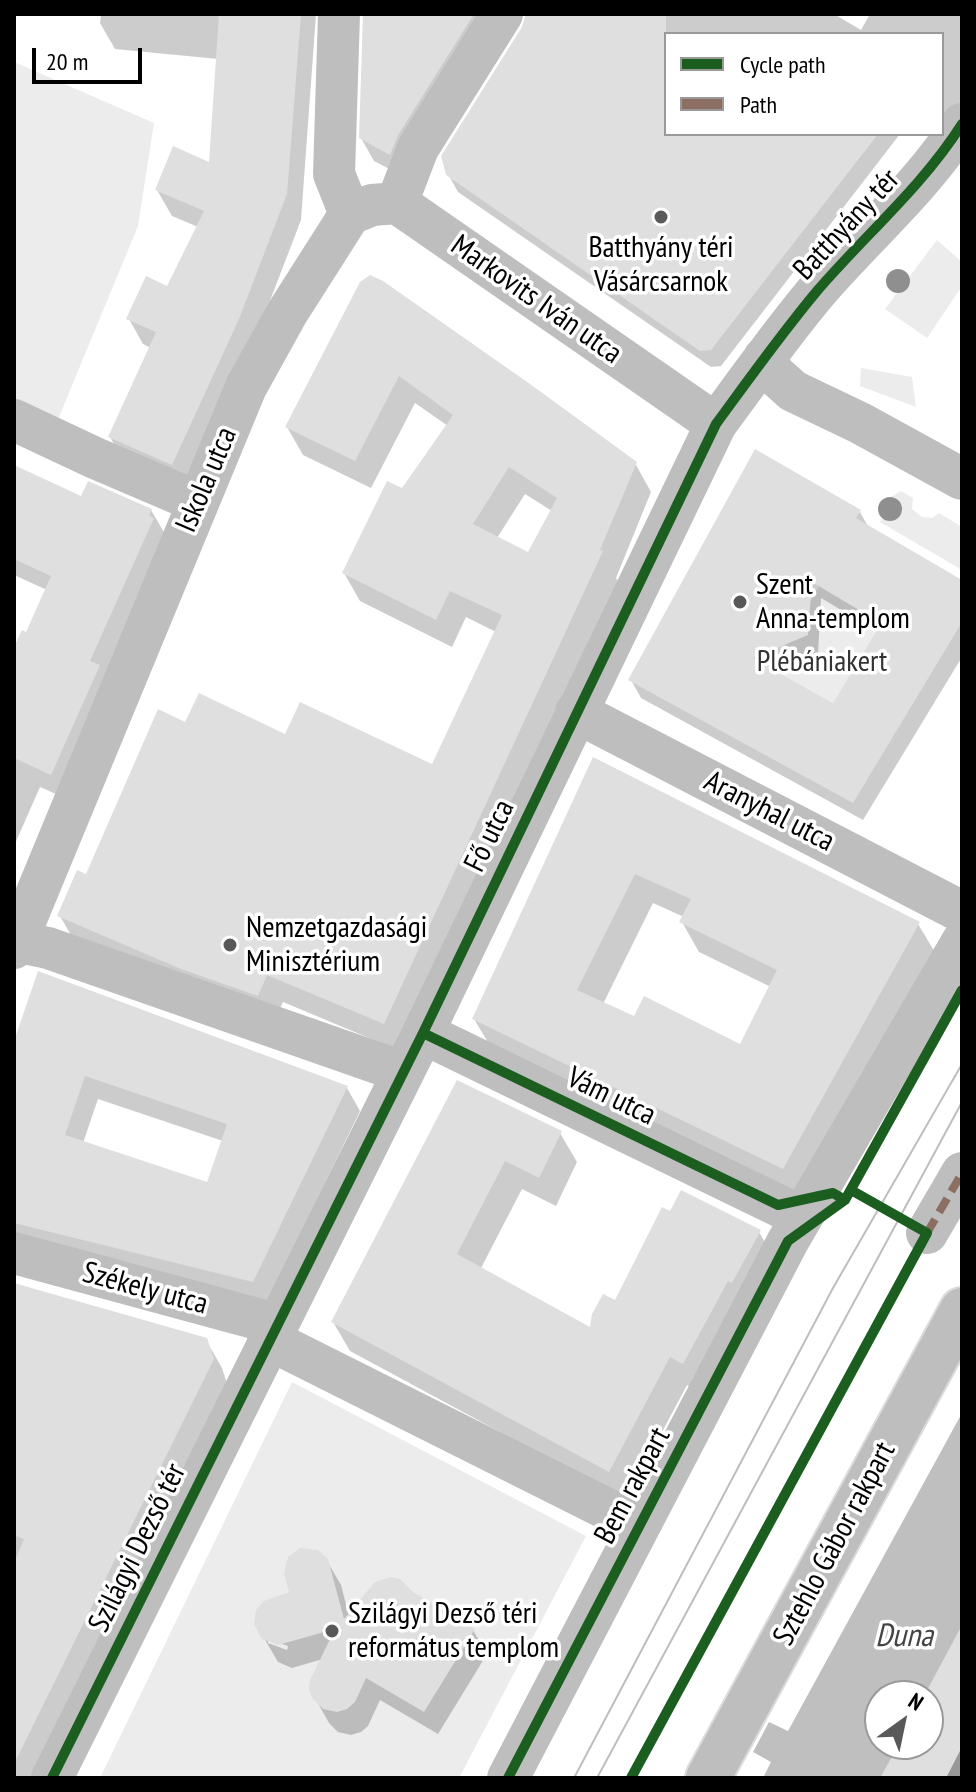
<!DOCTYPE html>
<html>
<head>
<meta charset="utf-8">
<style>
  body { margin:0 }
  #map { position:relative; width:976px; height:1792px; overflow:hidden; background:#fff; font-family:"PT Sans Narrow",sans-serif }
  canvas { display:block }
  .frame { position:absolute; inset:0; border:16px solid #000; pointer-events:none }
  .legend { position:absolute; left:664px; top:32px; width:280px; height:104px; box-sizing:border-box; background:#fff; border:2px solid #999; margin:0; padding:10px 14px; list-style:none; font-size:24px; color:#000 }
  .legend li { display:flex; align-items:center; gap:16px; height:40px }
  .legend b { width:40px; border:2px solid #999 }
  .north { position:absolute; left:864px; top:1680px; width:80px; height:80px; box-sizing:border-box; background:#fff; border:2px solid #999; border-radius:50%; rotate:33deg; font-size:22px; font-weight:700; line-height:32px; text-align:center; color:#000 }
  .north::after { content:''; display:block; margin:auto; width:28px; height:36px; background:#595959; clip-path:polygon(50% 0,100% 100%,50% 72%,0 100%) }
  .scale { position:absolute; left:32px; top:48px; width:110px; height:36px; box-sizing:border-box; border:4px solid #000; border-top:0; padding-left:10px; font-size:24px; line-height:28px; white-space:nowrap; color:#000; -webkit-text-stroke:6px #fff; paint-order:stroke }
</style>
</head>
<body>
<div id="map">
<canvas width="976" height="1792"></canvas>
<div class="frame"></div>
<ul class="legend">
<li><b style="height:10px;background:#1b5e20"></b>Cycle path</li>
<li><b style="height:10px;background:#8d6e63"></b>Path</li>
</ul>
<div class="north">N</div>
<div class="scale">20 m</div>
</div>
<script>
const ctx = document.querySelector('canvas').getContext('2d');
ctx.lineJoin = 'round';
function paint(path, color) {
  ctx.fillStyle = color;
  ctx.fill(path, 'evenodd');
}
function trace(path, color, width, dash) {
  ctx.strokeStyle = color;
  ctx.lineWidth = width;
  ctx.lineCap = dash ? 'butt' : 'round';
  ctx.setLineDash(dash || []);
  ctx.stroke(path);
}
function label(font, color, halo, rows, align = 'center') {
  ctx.font = font + ' "PT Sans Narrow",sans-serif';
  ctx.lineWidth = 7;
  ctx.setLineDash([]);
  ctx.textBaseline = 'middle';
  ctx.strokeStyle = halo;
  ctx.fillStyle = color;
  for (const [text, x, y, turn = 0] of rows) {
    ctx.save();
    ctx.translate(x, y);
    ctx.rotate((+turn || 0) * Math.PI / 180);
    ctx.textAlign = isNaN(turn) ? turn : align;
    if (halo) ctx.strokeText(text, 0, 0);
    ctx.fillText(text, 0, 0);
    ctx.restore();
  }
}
const green = new Path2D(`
  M14 62 154 123 138 226 54 429 14 410Z
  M937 240 962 262V286L927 338 885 309Z
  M861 368 912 377 916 407 860 386Z
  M901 491 913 498 912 509 922 517 932 518 939 513 962 527V570L880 522 885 513 884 501Z
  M819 586 881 623 833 703 773 669 791 636 801 638 807 634 809 626 801 618Z
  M292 1382 586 1536 459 1778H100Z`);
const water = new Path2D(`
  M962 1413V1778H763L771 1762 753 1752 769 1722 788 1731ZM880 1696H928V1744H880Z`);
const shadow = new Path2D(`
  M101 14H316L301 220 253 345 187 489 125 463 110 437 151 348 143 344 129 319 168 289 198 227 172 216 157 190 211 165 218 59 115 49 100 23Z
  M365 14H476L487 34 403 176 374 161 361 138Z
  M541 14H834L861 30 870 14H962V101L942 131V34H666V134H900L721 366 711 367 458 192 448 174Z
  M382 283 635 463 651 492 616 578 618 581 400 1051 283 1002 274 1023 76 944 60 916 186 725 286 736 433 767 496 632 466 617 452 647 360 601 344 573 448 426 415 403 371 488 303 455 287 427ZM525 494 552 511 529 554 497 538Z
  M14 467 82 498 151 510 165 534 65 798 40 787 14 846V652L27 635 47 590 14 575Z
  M860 512 869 528 962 582V657L863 820 641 698 631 680ZM821 598 878 632 834 706 774 672 818 654Z
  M594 760 918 924 936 954 801 1198 492 1049 474 1019ZM653 903 684 917 682 922 699 952 771 987 741 1046 635 1019 603 1004Z
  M14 1047 347 1088 360 1111 266 1305 14 1243ZM98 1099 223 1141 208 1185 83 1143Z
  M457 1082 560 1133 577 1162 556 1206 522 1189 480 1270 591 1330 616 1303 759 1232 776 1261 699 1391 687 1385 626 1500 350 1351 333 1322Z
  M14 1285 206 1340 222 1368 228 1387 36 1778H14Z
  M327 1561 341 1585 349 1616 411 1594 473 1630 487 1654 438 1734 380 1700 368 1726 361 1732 351 1735 338 1732 329 1723 315 1698 323 1659 292 1668 278 1662 264 1638 291 1593ZM268 1639 288 1646 287 1650 268 1643Z
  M962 1632V1778H883L901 1744H928L927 1696Z`);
const building = new Path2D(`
  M219 14H301L287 194 239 319 172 465 108 437 156 332 126 319 146 276 167 286 204 211 155 190 173 146 209 162Z
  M363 14H474L398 135 390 155 359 138Z
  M526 14H666V134H878L711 350 700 351 446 175 441 156 522 27Z
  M370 275 383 281 530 384 637 462 600 550 603 551 384 1024 267 975 258 996 181 969 57 916 77 870 86 874 158 709 185 722 199 693 285 734 300 702 432 764 502 615 450 591 436 620 342 573 387 481 402 488 453 415 399 376 355 461 285 427 360 282ZM509 467 557 498 528 552 473 524Z
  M755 449 861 510 856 518 962 580V622L853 803 628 680ZM812 582 881 623 833 703 753 658 808 635Z
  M14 465 81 496 88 481 152 509 149 516 154 518 90 661 100 665 51 775 14 758V647L22 630 26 632 51 576 14 559Z
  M593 757 920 922 783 1169 472 1019ZM635 874 691 899 679 922 777 970 740 1044 644 996 634 1016 577 990Z
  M38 971 348 1086 253 1282 14 1223V1041ZM85 1076 227 1124 207 1182 65 1135Z
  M457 1080 562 1131 539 1178 505 1161 457 1254 590 1327 592 1314 603 1294 615 1300 662 1207 670 1211 681 1190 761 1230 732 1283 728 1281 683 1364 670 1357 609 1472 331 1322Z
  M14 1283 207 1338 214 1359 14 1764V1563L24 1539 14 1535Z
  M300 1548 318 1550 328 1559 344 1619 375 1582 391 1577 400 1579 413 1592 475 1629 424 1712 366 1678 355 1702 347 1709 337 1712 323 1709 313 1699 309 1689 310 1680 335 1629 278 1645 262 1639 254 1624 256 1610 264 1601 289 1592 284 1574 288 1557Z
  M962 1625V1747L946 1778H880L899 1744H928V1696H924Z`);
const minor = new Path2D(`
  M339 14 334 174 350 214
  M397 203 418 148 502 14
  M350 214 372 205 397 203 716 424
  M764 358 774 374 793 391 860 423 962 479
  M14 420 95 458 198 502
  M576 712 962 912
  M14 941 48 948 403 1072
  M14 948 246 387 287 313 350 214
  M423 1033 802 1217
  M927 1233 962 1173
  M14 1253 276 1324
  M268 1339 639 1525
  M52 1778 423 1033 716 424C749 379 781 334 817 291 865 235 922 187 962 124
  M508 1778 788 1241 962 942`);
const major = new Path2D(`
  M708 1778 962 1310`);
const tram = new Path2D(`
  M574 1778 833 1288 962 1064
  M597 1778 962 1102`);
const quiet = new Path2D(`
  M927 1233 962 1173`);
const cycleway = new Path2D(`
  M423 1033 778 1205 833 1193 845 1200
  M52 1778 423 1033 716 424C749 379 781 334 817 291 865 235 922 187 962 124
  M508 1778 788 1241 845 1200 962 990
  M631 1778 927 1233 851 1190`);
const trees = [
  [898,281],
  [890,509]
];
const markers = [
  [661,217,8,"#595959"],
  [740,602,8,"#595959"],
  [230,945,8,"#595959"],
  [332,1631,8,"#595959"]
];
const streetNames = [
  ["Batthyány tér",847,225,-47],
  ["Markovits Iván utca",536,300,35],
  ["Iskola utca",207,480,-67],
  ["Aranyhal utca",769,812,27],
  ["Fő utca",490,836,-64],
  ["Vám utca",611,1097,26],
  ["Székely utca",145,1289,15],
  ["Bem rakpart",633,1486,-62],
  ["Sztehlo Gábor rakpart",835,1544,-62],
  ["Szilágyi Dezső tér",138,1548,-64]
];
const poiNames = [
  ["Batthyány téri",661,248,"center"],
  ["Vásárcsarnok",661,282,"center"],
  ["Szent",756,585],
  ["Anna-templom",756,619],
  ["Nemzetgazdasági",246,928],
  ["Minisztérium",246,962],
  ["Szilágyi Dezső téri",348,1614],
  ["református templom",348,1648]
];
const parkNames = [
  ["Plébániakert",822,662]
];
const waterNames = [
  ["Duna",904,1637]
];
paint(green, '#ececec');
paint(water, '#bfbfbf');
paint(shadow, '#0003');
paint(building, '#dfdfdf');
trace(major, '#dbdbdb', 48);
trace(minor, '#bebebe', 42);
trace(major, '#bebebe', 44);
trace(tram, '#bebebe', 2);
trace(quiet, '#8d6e63', 8, [16, 8]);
trace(cycleway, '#1b5e20', 10);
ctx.fillStyle = '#8f8f8f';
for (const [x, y] of trees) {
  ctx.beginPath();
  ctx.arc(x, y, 12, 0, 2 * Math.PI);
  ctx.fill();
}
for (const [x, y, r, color] of markers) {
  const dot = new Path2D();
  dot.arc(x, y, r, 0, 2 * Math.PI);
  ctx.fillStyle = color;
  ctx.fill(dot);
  trace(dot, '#fff', 3);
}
label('30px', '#000', '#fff', streetNames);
label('30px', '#000', '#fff', poiNames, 'left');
label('30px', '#333', '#fff', parkNames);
label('italic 32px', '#444', '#fff', waterNames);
</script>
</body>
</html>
